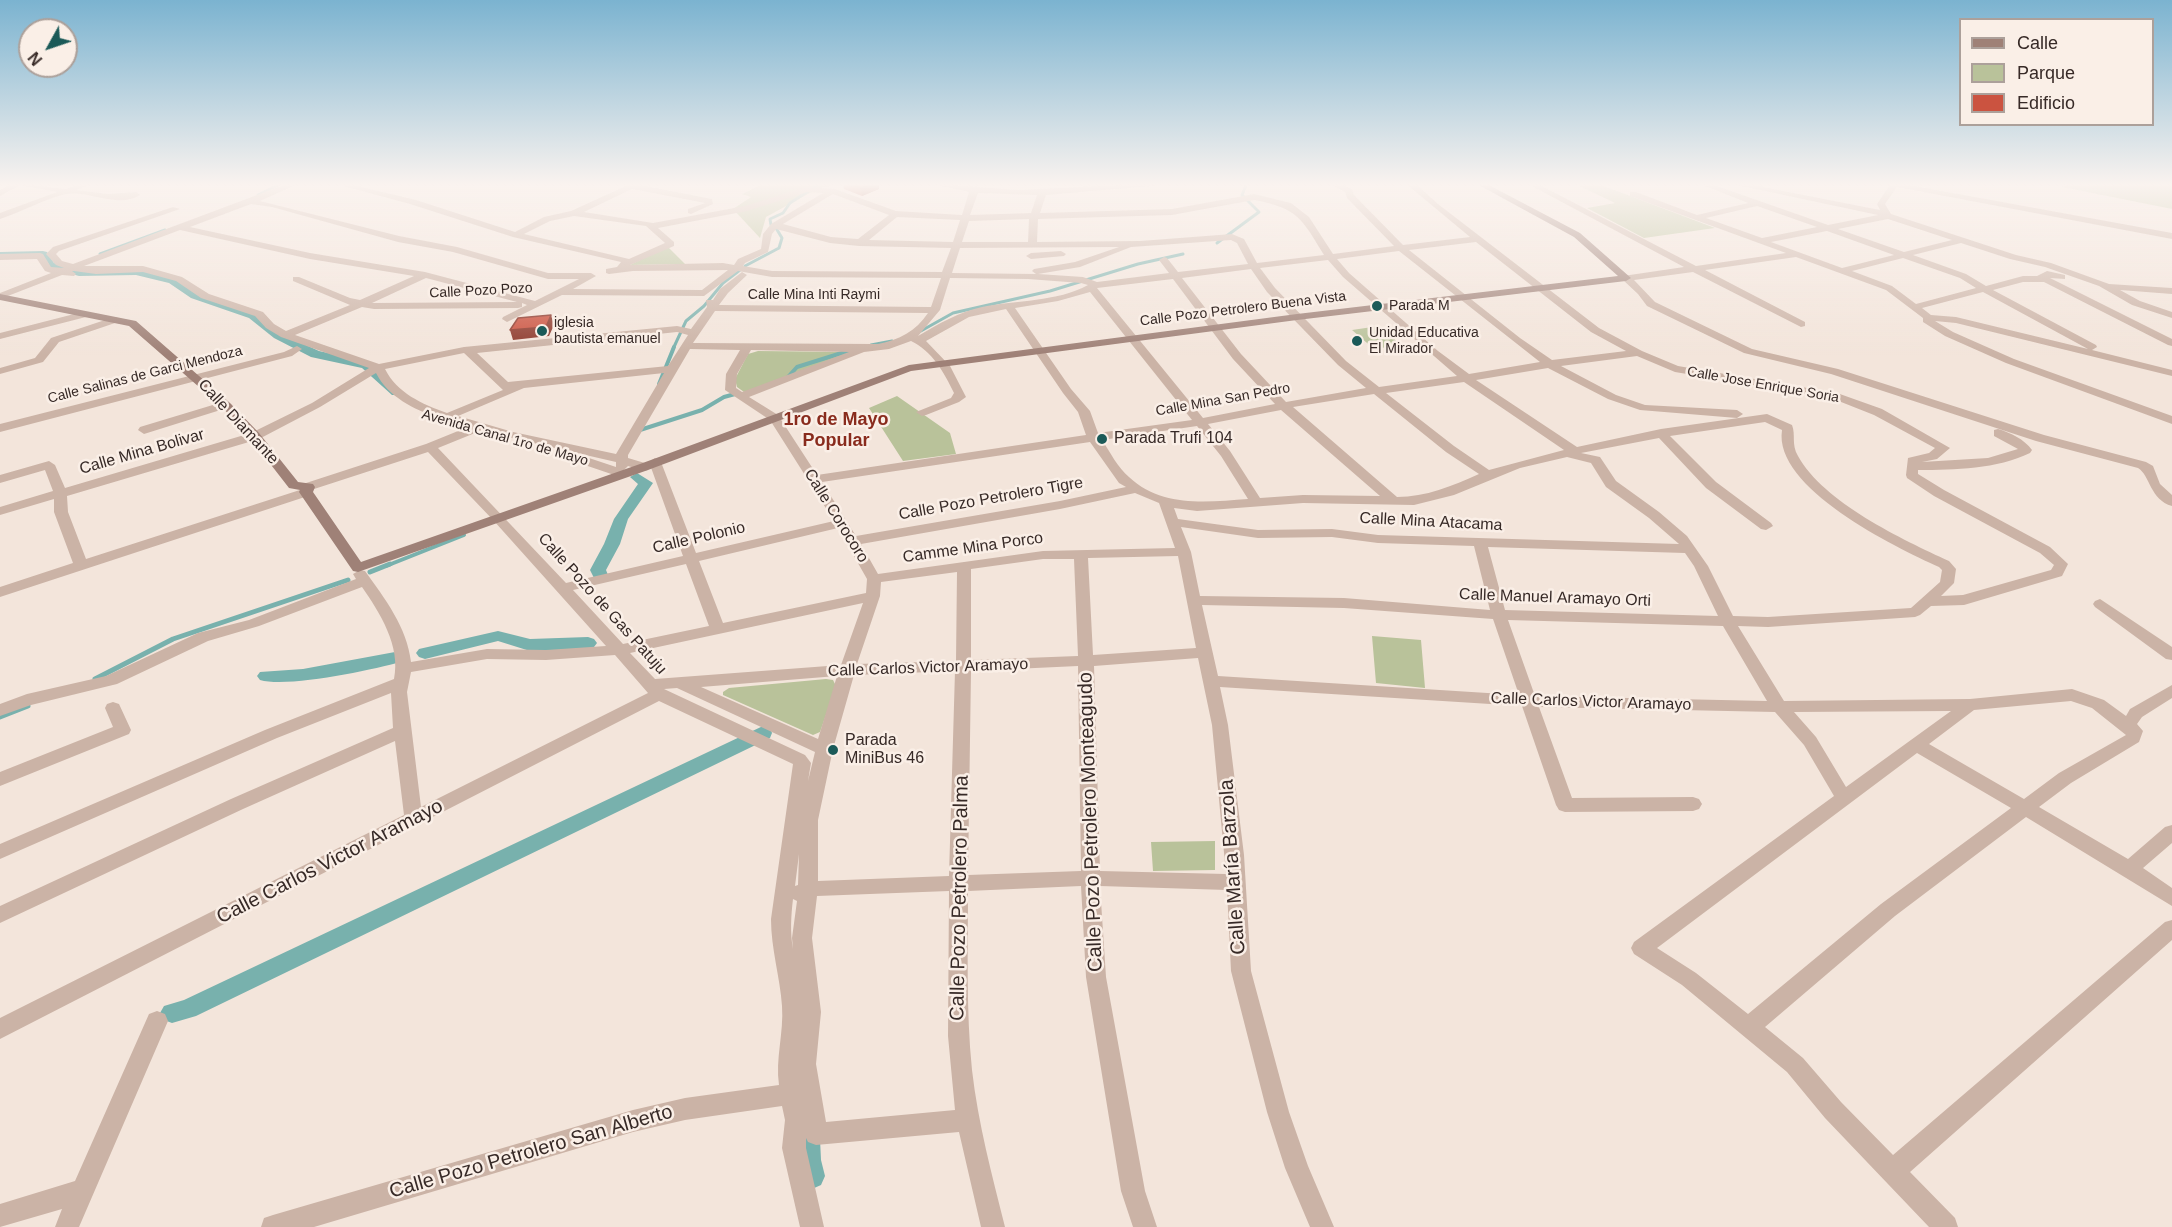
<!DOCTYPE html>
<html>
<head>
<meta charset="utf-8">
<style>
  body { margin:0 }
  #map { position:relative; width:2172px; height:1227px; overflow:hidden; background:#f3e5db; font-family:Arial,sans-serif }
  canvas { display:block }
  .legend { position:absolute; left:1959px; top:18px; width:195px; height:108px; box-sizing:border-box; background:#faefe7; border:2px solid #aca09a; margin:0; padding:8px 10px; list-style:none; font-size:18px; color:#372a27 }
  .legend li { display:flex; align-items:center; gap:12px; height:30px }
  .legend b { width:30px; border:2px solid #aca09a }
  .north { position:absolute; left:18px; top:18px; width:60px; height:60px; box-sizing:border-box; background:#faefe7; border:2px solid #aca09a; border-radius:50%; rotate:230deg; font-size:16px; font-weight:700; line-height:24px; text-align:center; color:#372a27 }
  .north::after { content:''; display:block; margin:auto; width:21px; height:27px; background:#1b5a58; clip-path:polygon(50% 0,100% 100%,50% 72%,0 100%) }
</style>
</head>
<body>
<div id="map">
<canvas width="2172" height="1227"></canvas>
<ul class="legend">
<li><b style="height:8px;background:#9f8177"></b>Calle</li>
<li><b style="height:16px;background:#b9c29a"></b>Parque</li>
<li><b style="height:16px;background:#cb5340"></b>Edificio</li>
</ul>
<div class="north">N</div>
</div>
<script>
const ctx = document.querySelector('canvas').getContext('2d');
ctx.lineJoin = 'round';
function paint(path, color) {
  ctx.fillStyle = color;
  ctx.fill(path, 'evenodd');
}
function trace(path, color, width, dash) {
  ctx.strokeStyle = color;
  ctx.lineWidth = width;
  ctx.lineCap = dash ? 'butt' : 'round';
  ctx.setLineDash(dash || []);
  ctx.stroke(path);
}
function label(font, color, halo, rows, align = 'center') {
  ctx.font = font + ' Arial,sans-serif';
  ctx.lineWidth = 5;
  ctx.setLineDash([]);
  ctx.textBaseline = 'middle';
  ctx.strokeStyle = halo;
  ctx.fillStyle = color;
  for (const [text, x, y, turn = 0] of rows) {
    ctx.save();
    ctx.translate(x, y);
    ctx.rotate((+turn || 0) * Math.PI / 180);
    ctx.textAlign = isNaN(turn) ? turn : align;
    if (halo) ctx.strokeText(text, 0, 0);
    ctx.fillText(text, 0, 0);
    ctx.restore();
  }
}
const green = new Path2D(`
  M765 183H845L819 188 766 217 760 238 733 209 751 197 742 194Z
  M1573 183H1596L1715 228 1644 238 1587 208 1615 203Z
  M2075 183H2172V209L2062 187Z
  M667 246 685 264 630 265Z
  M1379 326 1401 345 1374 349 1352 330Z
  M758 351 852 352 744 392 737 387 735 379 748 354Z
  M897 396 950 433 956 454 903 461 869 408Z
  M1372 636 1421 640 1425 688 1376 683Z
  M826 679 833 680 836 686 820 732 813 735 723 695V692L729 688Z
  M1215 841V870L1153 871 1151 842Z`);
const streamFar2 = new Path2D(`
  M258 195 282 183
  M771 225 770 219 783 213 790 203 821 183
  M1217 243 1259 212 1242 195 1247 183
  M100 254 165 230
  M745 266 779 248 782 238 776 228
  M919 332 953 313 1050 291 1138 264 1183 254
  M871 345 892 341
  M673 349 686 321 704 306 723 283 740 270`);
const streamFar1 = new Path2D(`
  M788 377 797 367 848 351
  M659 384 674 347
  M640 430 702 410 724 397 735 394
  M386 566 464 535`);
const stream = new Path2D(`
  M370 572 390 564
  M95 679 173 639 348 580
  M0 717 28 706`);
const canal = new Path2D(`
  M43 251 47 252 54 263 79 270 136 269 177 279 199 294 257 314 282 334 319 351 370 362 402 392 400 395H392L362 368 311 357 274 338 249 318 191 298 169 283 136 275 79 276 46 267 40 257 0 258V252Z
  M637 473 653 483 628 519 620 544 606 570 608 575 600 580 594 578 590 570 604 544 614 519 638 484 630 477Z
  M498 631 530 639 588 637 594 639 597 643 594 647 588 649 530 651 498 641 425 659 419 657 416 653 419 649Z
  M395 652 401 654 404 658 401 662C371 670 288 688 260 680L257 676 260 672 303 669Z
  M763 726 770 728 772 733 770 738 196 1016 172 1023 164 1020 160 1013 164 1006 184 1000Z
  M806 1106 815 1109 819 1118 821 1160 825 1176 821 1185 812 1189 803 1185C794 1164 788 1131 797 1109Z`);
const street = new Path2D(`
  M13 183 66 189 82 183H93L77 190 108 194 136 192 140 195C119 209 89 190 66 194 44 199 22 212 0 219V213L57 192 20 185 0 196V190Z
  M289 183H300L260 201 399 236 457 247 548 273H591L596 276 573 289 702 290 728 270 633 271 609 274 606 273V269L617 267 621 262 513 237 410 204 332 183H345L416 200 515 232 544 217 571 211 632 183H642L640 185 712 199 713 204 691 214 688 213V209L705 203 632 189 584 212 653 223 745 206 806 187 835 189 896 211 962 215 969 192 928 183 1017 190 1166 183 1162 185 1046 195 1040 213 1172 209 1254 194 1291 203 1309 217 1333 254 1394 246 1347 198 1345 192 1328 183H1338L1352 189 1354 195 1403 245 1470 237 1405 183H1415L1438 204 1599 328 1642 351 1678 366 1837 393 1882 409 1950 448 1937 459 1922 462 1988 458 2018 449 1994 436V430L1998 429C2011 433 2024 439 2032 450L2030 453C1997 469 1955 470 1918 470V474L1944 490 2050 547 2068 564 2062 576 1964 605 1931 606 1920 615 1915 617 1768 627 1738 626 1784 701 1970 699 2072 689 2104 700 2126 716 2130 709 2172 685V698L2142 717 2137 724 2143 731 2139 742 2071 783 2039 807 2128 859 2165 827 2172 825V843L2143 868 2172 888V906L2026 817 1895 916 1765 1027 1803 1058 1841 1102 1893 1155 2165 922 2172 920V940L1910 1172 1955 1218 1958 1227H1929L1825 1118 1787 1072 1682 985 1634 954 1631 948 1634 942 1834 796 1804 745 1775 712 1539 707 1572 798 1693 797 1699 799 1702 804 1699 809 1693 811 1565 812 1559 810 1556 805 1522 706 1220 687 1228 725 1244 855 1251 971 1289 1112 1308 1166 1334 1227H1310L1285 1168 1267 1112 1231 971 1227 890 1100 886 1106 977 1145 1191 1157 1227H1133L1121 1191 1086 977 1081 886 968 891C968 950 966 1010 972 1070 978 1123 992 1175 1005 1227H981L959 1132 816 1145 808 1142 806 1138V1148L824 1227H800L782 1148 785 1120 782 1106 685 1120 633 1132 314 1227H261L264 1218 273 1215 633 1110 685 1098 779 1085C775 1059 784 1033 782 1006 780 977 771 949 771 919L793 764 659 701 0 1039V1018L404 815 395 741 243 809 0 923V906L231 799 393 728 391 693 277 738 0 859V844L265 730 394 679C401 646 380 613 362 587L259 626 208 641 117 684 31 705 0 716V704L27 694 106 676 198 633 249 620 356 579 353 574 360 570 365 571C385 599 407 627 411 662L487 649 546 650 606 646 494 521 428 452 311 490V495L0 597V587L73 563 54 512V499L0 515V507L53 491 45 470 0 483V475L49 461 55 465 65 488 251 433 312 403 369 368 281 337 266 328 255 316 201 298 176 281 143 272 96 274 74 271H72L76 274 74 276 62 275 0 299V293L51 273 45 271 37 259 0 260V254L40 253 43 254 51 267 64 268 56 265 46 254 53 247 173 207 180 209 59 251 56 254 62 261 73 264ZM807 192 823 193 771 224 763 234 761 249 738 259 734 265 723 263 630 265 674 246V242L658 228 747 211ZM978 193 1037 195 1031 213 970 215ZM833 194 889 215 858 239 831 237 783 224ZM1254 200C1298 208 1302 219 1324 255L1257 263 1244 239 1232 234 1140 241 1037 242 1038 219 1172 215ZM251 204 272 207 398 242 453 252 548 279H579L535 301 425 272 310 253 190 227ZM574 216 646 226 665 243 629 259 524 234 550 221ZM897 217 960 220 953 242 869 240ZM1029 219 1028 242H962L969 221ZM776 229 830 243 859 246 951 248 942 272 772 271 743 266 745 263 768 252 772 234ZM180 230 310 259 414 276 360 300 350 298 299 277H293V281L350 305 286 331 274 324 263 312 209 294 182 277 143 266H84ZM1231 240 1237 243 1248 264 1178 272 1167 258 1164 257 1159 260 1169 273 1097 282 1083 277 1038 274 1080 267 1131 247ZM1476 242 1591 332 1626 351 1552 360 1520 338 1409 250ZM1119 247 1075 262 1034 269 1032 271 1036 274 952 273 960 248ZM1399 251 1540 362 1469 374 1438 351 1349 273 1337 259ZM1328 260 1343 277 1457 376 1379 387 1346 361 1275 288 1260 268ZM1251 269 1267 292 1338 365 1366 388 1286 402 1241 354 1182 278ZM738 271 772 277 941 278 931 307 719 305 728 293 747 275 742 272 720 289 713 300H706L707 307 691 329 677 326 464 347 379 364 295 335 362 307 374 309 518 308 522 307V303L527 305 503 317 502 319 507 322 562 295 704 296ZM426 278 517 302 372 303ZM950 278 1028 279 1081 283 1088 285C1057 302 1016 300 982 307 958 312 939 324 918 336L940 310ZM1173 279 1233 359 1275 404 1203 418 1097 288ZM1090 292 1192 420 1098 433 1090 411 1071 389 1015 308 1058 301ZM1006 309 1063 393 1078 412 1086 435 817 475 778 415 749 397 864 352 889 349 911 341C932 351 944 372 954 393L951 398 916 412 922 416 926 415 959 402 966 397 950 366 926 341 969 317ZM715 311 928 313C916 331 899 340 878 344L693 343ZM677 332 688 335 668 366 508 382 477 353ZM690 349 740 350 726 374 725 390 770 420 834 521 696 553 661 462 655 458 649 462 683 556 566 583 438 448 475 433 477 430 616 462V467L580 455 574 459 576 462 623 478 629 474 624 470 628 466 644 471 648 470 650 467 648 464 628 458V455ZM751 350 849 352 742 392 736 388 737 374ZM464 353 503 390 447 413C422 404 397 393 385 369ZM1637 356 1675 372 1831 398 1874 415 1935 448 1929 453 1908 458 1906 475 1907 478 1934 496 2040 553 2054 565 2051 570 1963 595 1941 596 1954 583 1956 569 1949 561C1903 540 1823 502 1798 456 1791 444 1796 435 1792 425L1767 414 1661 429 1577 447 1476 380 1548 368 1608 399 1640 410 1737 418 1743 414 1737 410 1645 405 1616 395 1561 366ZM376 373C388 397 414 409 438 418L440 421 468 427 426 444 303 484V489L86 559 68 512 67 496 259 439 320 407ZM664 373 616 454 513 432 458 416 524 388ZM1464 382 1564 450 1489 470 1454 446 1386 393ZM1374 394 1446 452 1479 474C1452 486 1426 497 1397 497L1293 407ZM1281 410 1380 496 1303 495 1260 498 1230 451 1208 424ZM1765 422 1782 430C1773 488 1895 547 1939 567L1942 570 1940 582 1911 608 1768 617 1733 616 1708 566 1687 536 1659 512 1616 481 1600 457 1581 453 1659 438 1706 488 1761 529 1766 530 1773 526 1771 523 1716 482 1670 436ZM1197 426 1221 456 1248 499C1207 502 1162 508 1129 477 1118 468 1110 452 1102 440ZM1090 442 1119 483 1126 487 1060 501 856 536 822 482ZM1567 457 1591 463 1606 487 1649 518 1679 544 1378 535 1332 529 1258 530 1178 519 1174 508 1197 511 1303 503 1414 505 1454 495 1520 468ZM1135 493 1159 503 1175 548 1043 551 878 574 861 544 1060 509ZM1181 527 1258 538 1332 537 1378 543 1474 546 1490 610 1344 598 1200 596 1191 552ZM838 528 867 579 866 593 723 623 699 561ZM1488 547 1685 553 1694 566 1718 616 1505 610ZM1178 556 1196 648 1093 655 1088 558ZM1043 559H1074L1078 656 971 660V569ZM686 564 709 626 623 644 573 590ZM957 572 956 661 857 664 880 596 881 582ZM863 603 841 665 655 679 630 653ZM1202 605 1344 608 1493 619 1519 695 1218 676ZM1508 620 1723 626 1767 701 1535 696ZM615 655 648 693 421 807 407 692 411 672 487 659 546 660ZM1198 658 1212 725 1226 874 1100 871 1094 666ZM1078 666 1081 871 968 875 971 671ZM955 671 949 876 818 881V820L833 749 854 675ZM837 676 818 739 701 687ZM677 688 815 752 808 781 811 763 805 755 664 689ZM2071 701 2092 708 2126 735 2059 773 2024 799 1929 744 1974 710ZM1951 711 1846 787 1816 737 1794 712ZM1917 753 2011 808 1881 904 1748 1014 1696 973 1657 948ZM799 854 798 885 795 886ZM949 891 948 1036 955 1110 826 1122 816 1064 821 1012 812 938 817 896ZM793 899 797 901 792 938 793 949C790 932 791 916 793 899Z
  M1526 183H1536L1696 266 1786 253 1630 196V192H1636L1697 215 1748 203 1705 186 1708 183H1716L1714 185 1828 225 1878 215 1727 183H1743L1880 210 1877 204 1889 186 1882 183H1898L2172 233V239L1897 187 1885 204 1891 214 2016 255 2051 263 2109 284 2172 288V294L2120 290 2140 301 2172 312V318L2132 305 2099 286 2045 267 2010 259 1961 243 1913 255 1966 274 1986 286 2023 276H2037L2047 271 2065 275V279L2050 278 2172 339V346L2168 345 2044 282H2023L1993 290 2096 345 2097 347 2092 350 2172 370V376L1956 323 1935 321 1953 332 2014 359 2172 416V424L2006 363 1945 336 1923 322V318L1886 290 1796 257 1705 270 1805 322V326L1801 327 1693 272 1634 280 1655 302 1752 349 1838 369 2044 435 2146 462 2153 466 2160 484 2172 495V506C2150 500 2150 475 2138 468L2036 441 1831 374 1744 353 1647 306 1638 294 1623 280V276L1684 267ZM1757 206 1817 227 1762 238 1706 218ZM1888 219 1952 240 1904 252 1838 229ZM1827 231 1894 255 1842 268 1771 242ZM1903 258 1960 278 1976 288 1916 304 1892 286 1852 271ZM1983 292 2088 349 1956 317 1931 315 1922 308Z
  M1061 251 1066 254 1064 256 1031 259 1026 256 1031 253Z
  M82 312 87 315 86 317 0 339V333Z
  M114 317 118 318V322L59 342 43 362 0 374V368L35 358 51 338Z
  M297 346 302 349 292 356 0 432V424L284 352Z
  M226 401 232 405 230 407 144 434 138 430 140 427Z
  M2100 599 2172 647V660L2166 659 2095 607 2093 604 2095 601Z
  M113 702 119 704 131 730 129 734 0 786V772L113 727 105 708 107 704Z
  M157 1011 165 1014 168 1021 79 1227H55L62 1209 0 1227V1204L75 1181 149 1014Z`);
const secondary = new Path2D(`
  M1475 183H1485L1580 233 1631 278 1626 281 1297 320 911 371 648 470 358 572 353 571 299 492 300 490 289 488 251 439 222 407 129 326 0 300V294L136 321 230 403 259 433 298 482 313 484 315 487 313 492 361 562 640 464 909 365 1297 314 1618 276 1574 237Z`);
const wall = new Path2D(`
  M843 183H878L879 189 862 196 844 189Z`);
const shadedWall = new Path2D(`
  M873 183H878L879 189 862 196 861 188Z
  M551 315 554 325 549 336 513 340 510 330Z`);
const building = new Path2D(`
  M847 183H873L861 188Z
  M551 315 546 327 510 330 518 318Z`);
const markers = [
  [1377,306,6,"#1b5a58"],
  [542,331,6,"#1b5a58"],
  [1357,341,6,"#1b5a58"],
  [1102,439,6,"#1b5a58"],
  [833,750,6,"#1b5a58"]
];
const farStreetnames = [
  ["Calle Pozo Pozo",481,291,-3],
  ["Calle Mina Inti Raymi",814,295],
  ["Calle Pozo Petrolero Buena Vista",1243,309,-7],
  ["Calle Salinas de Garci Mendoza",145,375,-14],
  ["Calle Jose Enrique Soria",1763,385,10],
  ["Calle Mina San Pedro",1223,400,-10],
  ["Avenida Canal 1ro de Mayo",505,438,16]
];
const farPoinames = [
  ["Parada M",1389,306],
  ["iglesia",554,323],
  ["bautista emanuel",554,339],
  ["Unidad Educativa",1369,333],
  ["El Mirador",1369,349]
];
const streetNames = [
  ["Calle Diamante",238,422,47],
  ["Calle Mina Bolivar",142,452,-16],
  ["Calle Pozo Petrolero Tigre",991,499,-10],
  ["Calle Corocoro",836,516,58],
  ["Calle Mina Atacama",1431,522,3],
  ["Calle Polonio",699,538,-13],
  ["Camme Mina Porco",973,548,-8],
  ["Calle Manuel Aramayo Orti",1555,598,2],
  ["Calle Pozo de Gas Patuju",602,604,48],
  ["Calle Carlos Victor Aramayo",928,668,-2],
  ["Calle Carlos Victor Aramayo",1591,702,2]
];
const poiNames = [
  ["Parada Trufi 104",1114,439],
  ["Parada",845,741],
  ["MiniBus 46",845,759]
];
const neighbourhoodNames = [
  ["1ro de Mayo",836,420],
  ["Popular",836,441]
];
const nearStreetnames = [
  ["Calle Pozo Petrolero Monteagudo",1091,822,-92],
  ["Calle Carlos Victor Aramayo",330,862,-27],
  ["Calle María Barzola",1233,867,-94],
  ["Calle Pozo Petrolero Palma",960,898,-89],
  ["Calle Pozo Petrolero San Alberto",531,1152,-16]
];
paint(green, '#b9c29a');
trace(streamFar2, '#78b1ad', 3);
trace(streamFar1, '#78b1ad', 4);
trace(stream, '#78b1ad', 5);
paint(canal, '#78b1ad');
paint(street, '#cbb3a6');
paint(secondary, '#9f8177');
paint(wall, '#af4737');
paint(shadedWall, '#8e3a2d');
paint(building, '#cb5340');
trace(building, '#8e3a2d', 1.5);
const sky = ctx.createLinearGradient(0, 0, 0, 355);
sky.addColorStop(0, '#7bb3d0');
sky.addColorStop(0.52, '#faf3ef');
sky.addColorStop(1, '#faf3ef00');
ctx.fillStyle = sky;
ctx.fillRect(0, 0, 2172, 355);
for (const [x, y, r, color] of markers) {
  const dot = new Path2D();
  dot.arc(x, y, r, 0, 2 * Math.PI);
  ctx.fillStyle = color;
  ctx.fill(dot);
  trace(dot, '#faefe7', 2);
}
label('14px', '#372a27', '#faefe7', farStreetnames);
label('14px', '#372a27', '#faefe7', farPoinames, 'left');
label('16px', '#372a27', '#faefe7', streetNames);
label('16px', '#372a27', '#faefe7', poiNames, 'left');
label('bold 18px', '#892b1d', '#faefe7', neighbourhoodNames);
label('20px', '#372a27', '#faefe7', nearStreetnames);
</script>
</body>
</html>
